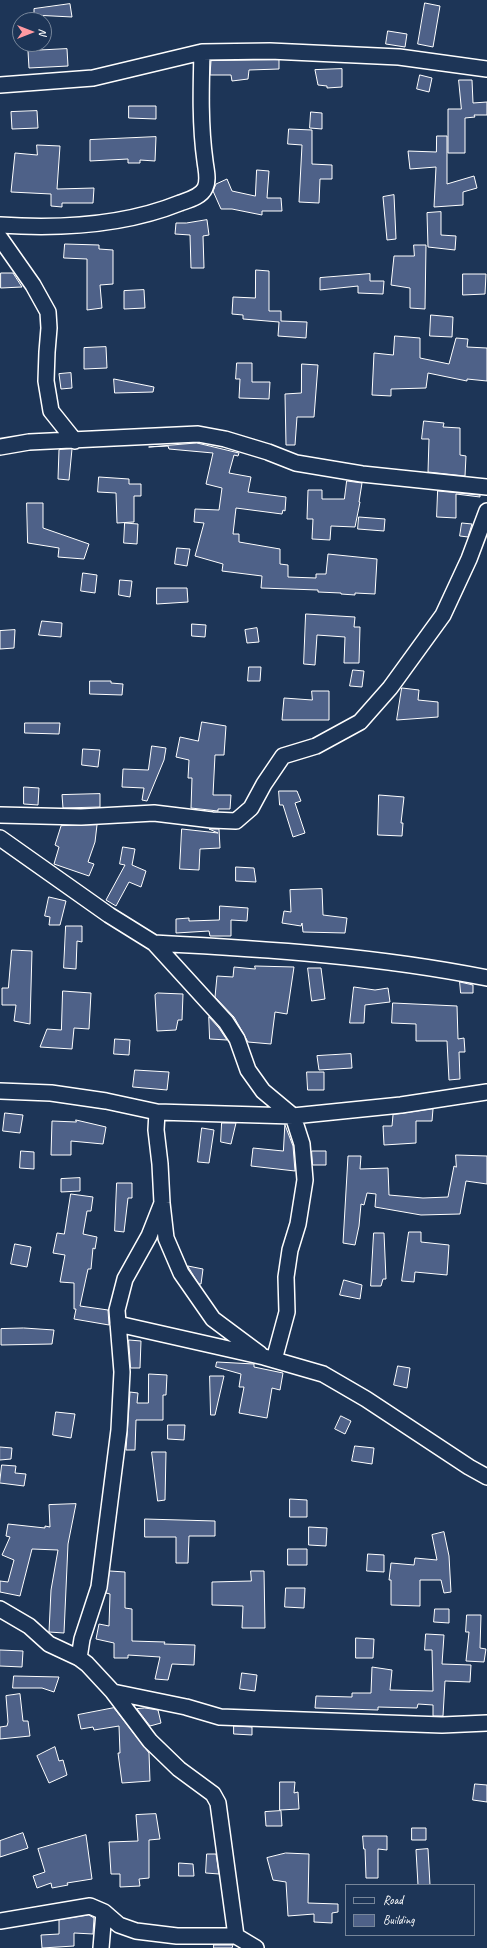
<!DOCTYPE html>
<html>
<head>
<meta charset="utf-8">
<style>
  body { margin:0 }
  #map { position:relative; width:487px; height:1948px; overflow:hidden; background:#1d3557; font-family:Caveat,sans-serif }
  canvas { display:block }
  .legend { position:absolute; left:345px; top:1884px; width:130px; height:52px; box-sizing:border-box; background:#1d3557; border:1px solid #77869a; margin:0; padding:5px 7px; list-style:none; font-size:12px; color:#fff }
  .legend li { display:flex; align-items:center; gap:8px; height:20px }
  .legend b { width:20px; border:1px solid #77869a }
  .north { position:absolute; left:12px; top:12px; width:40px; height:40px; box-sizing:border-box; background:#1d3557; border:1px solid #77869a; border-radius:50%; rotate:90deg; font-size:11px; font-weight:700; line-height:16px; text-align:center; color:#fff }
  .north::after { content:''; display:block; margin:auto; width:14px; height:18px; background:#ff9aa2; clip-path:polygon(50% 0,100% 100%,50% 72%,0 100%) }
</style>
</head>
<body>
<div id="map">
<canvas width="487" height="1948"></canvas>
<ul class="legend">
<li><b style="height:5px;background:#1d3557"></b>Road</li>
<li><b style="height:11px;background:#4e6188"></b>Building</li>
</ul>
<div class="north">N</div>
</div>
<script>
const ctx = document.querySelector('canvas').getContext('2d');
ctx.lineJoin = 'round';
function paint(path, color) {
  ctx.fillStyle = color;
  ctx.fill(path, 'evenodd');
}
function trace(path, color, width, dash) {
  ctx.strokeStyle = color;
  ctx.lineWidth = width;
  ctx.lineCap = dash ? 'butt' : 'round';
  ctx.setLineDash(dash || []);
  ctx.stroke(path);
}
const building = new Path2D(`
  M425 3 440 6 433 47 418 44Z
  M70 4 72 17 34 15V9Z
  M388 31 407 34 405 47 386 44Z
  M67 49 68 66 29 68 28 51Z
  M279 60V69L249 70 248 79 232 81 231 75H210L211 61Z
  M342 69V87L327 88V86L318 85 315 70Z
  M420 75 432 78 429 92 417 89Z
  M459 80H472L473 103 487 102V115H474L475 117 465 118V153H448V109H461Z
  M129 106H156V119L129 118Z
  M37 111 38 128 12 129 11 112Z
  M311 112 322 113V129L310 128Z
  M289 129 312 130V164L332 165V179H320L319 203 299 202 302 145 288 144Z
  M437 136H447V184L474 176 477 188 463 192V205L434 207 436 167 410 169 408 151 436 152Z
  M156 137 155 161 140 160V163H128V159L90 161V140Z
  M37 145 60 146 57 189 94 188 93 203H62V207L51 206V194L11 192 15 153 37 155Z
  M257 170 269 171 267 198H281L282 211H262V215L232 209H221L213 191 216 184 227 179 232 191 255 196Z
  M394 195 396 239 387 240 383 197Z
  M441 212V235L456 236 455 250 428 247 427 213Z
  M207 220 209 235 203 236 204 268H191L190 235 175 234 176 223H186Z
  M65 244 99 245V249L113 250V284L100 285 102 308 87 310V259L64 258Z
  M414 245H426L425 309 410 308V288L391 285 394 256H414Z
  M256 270 269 271V311H281V321L307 322 306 338 278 336 279 322 243 319V315L232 314 233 297 255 298Z
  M1 273H13L22 287 1 288Z
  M370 274V281H384L383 294 358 293V286L320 290V278Z
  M463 274H486L485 294 463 295Z
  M144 290 145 308 124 309V291Z
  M431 315 453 317 452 337 430 336Z
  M395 336 420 338V358L449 364 456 338 468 339 467 347 487 348V381L467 379V381L428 373 426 388 391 389V396L372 395 374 353 393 355Z
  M106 347 107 368 84 369V348Z
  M237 363H252V382H270L269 399 239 398 240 379H236Z
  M302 364 318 365 314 417H297L295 445H286L285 394 301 393Z
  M71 373 72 388 61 389 59 374Z
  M114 379 154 387 153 392 115 393Z
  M424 421 444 423 443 427 460 428V455L466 456 465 476 428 472 429 439H422Z
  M197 443 239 453 238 456 234 455 229 473 251 477 248 492 286 497 285 511 283 510 282 514 236 508 233 534H239V542L280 549V564L288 565V577L316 578V574H326L328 554 377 559 375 594 355 593V595L341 594V593L318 592V590L261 588 262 576 222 571 223 564 195 556 204 523 194 522 195 509 219 510 222 488 206 484 213 453 169 449 168 446 149 447Z
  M72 449 69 480 58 479 59 450Z
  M99 477 129 479V484H141V496H134V522L117 523 116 493 98 492Z
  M347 481 362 483 359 502H360L355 527 331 526 330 540 312 539 313 519H307L308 490H322V499H344Z
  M438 491 480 495V497L456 494V518L437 517Z
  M27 503H43V528L89 544 84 559 58 557 59 548 28 543Z
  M359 517 385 519 384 531 358 529Z
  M125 523 138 524 137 544 124 543Z
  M462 523 472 524 468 537 460 536Z
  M177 548 190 549 187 566 175 564Z
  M83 573 97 575 95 593 81 591Z
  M120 580 132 581 130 597 119 595Z
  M157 588H187L188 602 157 604Z
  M306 614 355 617 354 627H360L359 663H344L345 637 317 635 315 665 304 664Z
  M42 621 62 623 61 637 39 635Z
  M192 624 206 625 205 637 192 636Z
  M257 628 259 642 247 643 245 630Z
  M15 630 14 648 0 649V631Z
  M249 667H261L260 681H248Z
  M353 670 364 671 362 687 350 686Z
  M90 681H111V683L123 684 122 695 90 694Z
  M402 688 419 690 418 700 438 702V717L397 720Z
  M312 691H329V720H282L284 698 312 700Z
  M202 722 226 726 224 755H215L213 795H231L230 809H218V811L191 808 192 778H188L189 760 176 757 180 737 198 741Z
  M25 723H60L59 734 25 733Z
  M152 746 166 748 164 760 147 801 142 800 144 788 122 787 123 769 148 770Z
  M83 749 100 750 98 767 82 765Z
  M24 787 39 788 38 805 24 804Z
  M279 791H297L301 801 295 803 305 833 293 837 283 805H280Z
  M100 794V807L63 808 62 795Z
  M379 795 404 797 401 823H403L402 836 378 835Z
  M97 825 95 842 88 862 94 864 89 876 54 864 59 847 55 845 61 826Z
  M182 829 218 833 209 829H219L220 848 200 849 199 870 180 869Z
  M123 847 135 849 132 865 146 871 141 887 129 882 116 906 106 900 125 865 120 864Z
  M236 867 254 868 256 882 236 881Z
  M322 889 323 915 347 918 345 933 303 932 302 923 301 926 282 923 284 911 291 912 290 890Z
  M49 897 66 901 60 925H49L50 917 45 916Z
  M220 906 248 908 247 921 231 920V936H210L209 931 176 933V919L189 918V921L219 920Z
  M66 926H82V942L77 941 76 969 64 968Z
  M12 950 32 951 30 1024 14 1021 16 1005H2V988H8Z
  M255 966 294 967 287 1014 275 1012 271 1044 248 1042 234 1017 215 997 217 976 233 977 234 967 255 969Z
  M308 968H321L325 999 312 1001Z
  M460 982 473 985V993H461Z
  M354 987 375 990 388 988 390 1002 365 1005 364 1023H350Z
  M63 991 91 993 89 1029 74 1028 72 1049 40 1047 47 1029 61 1030Z
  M158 993 183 994 182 1020H178L176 1030 157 1031 155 995Z
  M393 1003 457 1006 458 1039 464 1038 465 1052H459L460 1079 449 1080 447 1041H416V1024L392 1023Z
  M209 1017 219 1028 227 1040 210 1039Z
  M115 1039 130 1040 129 1055 114 1054Z
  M351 1054 352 1068 319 1070 317 1056Z
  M135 1070 169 1072 167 1090 133 1087Z
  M307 1072H324V1090H308Z
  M433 1109 432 1121H416V1143L384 1145 383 1126H392L393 1115Z
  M5 1113 23 1115 20 1133 3 1131Z
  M76 1120 106 1127 103 1144 71 1141V1155H51L52 1121 76 1122Z
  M222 1123H236L231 1144 221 1142Z
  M285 1125 293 1146 295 1171 251 1166 253 1148 283 1151Z
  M202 1128 214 1130 209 1163 198 1162Z
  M21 1151 34 1152V1169L20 1168Z
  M312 1151H326V1165H313Z
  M456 1155 487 1156V1184L466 1181 460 1214 421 1215 375 1207 376 1194 367 1193 364 1205 361 1204 359 1226 355 1245 343 1243 348 1156H361L360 1169 388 1168 389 1195 423 1198 448 1197 454 1166 456 1167Z
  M80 1178V1191L61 1192V1179Z
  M117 1183H132V1198H128L124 1232 115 1231Z
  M71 1194 93 1197 91 1211H87L83 1234 97 1237 95 1249 93 1248 91 1269H88L80 1306 108 1310 109 1325 74 1319 76 1309H74V1283L60 1282 65 1255 53 1253 57 1233 64 1234Z
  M409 1232H421V1242L449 1245 447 1275 415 1272 414 1282 402 1281Z
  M374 1233H384L386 1279H383L381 1286H371Z
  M15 1244 31 1247 27 1267 11 1264Z
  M188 1266 203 1269 201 1284H199Z
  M344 1280 362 1285 360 1299 340 1295Z
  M24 1328 54 1330 52 1344 1 1345V1329Z
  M129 1340 141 1341 140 1368H131Z
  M217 1362 254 1364V1367L283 1373 280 1390 272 1388 267 1418 239 1413 244 1387H239L241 1374 216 1367Z
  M398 1366 410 1368 407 1388 394 1385Z
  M149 1374 167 1375 166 1395H163V1420H136L135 1450H126L130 1392 138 1393 137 1403H148Z
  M210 1376H224L215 1415H211Z
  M56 1412 75 1414 71 1438 53 1435Z
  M341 1416 351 1421 345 1434 335 1429Z
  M168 1425H185L184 1440 168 1439Z
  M355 1446 374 1448 372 1464 352 1461Z
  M0 1447 12 1448 11 1459 0 1460Z
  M152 1452H166L165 1500 158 1501Z
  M2 1465 16 1466 15 1473 26 1474 24 1486 0 1483Z
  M290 1499 307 1500V1517H290Z
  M76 1504 68 1544 64 1633 49 1632 51 1590 58 1550 32 1549 20 1596 0 1592V1581L8 1582 14 1560 2 1555 10 1537 6 1536 8 1524 45 1528V1526L50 1527 49 1505Z
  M145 1519 215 1521V1536H189L188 1563H176V1537H145Z
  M309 1527 327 1528 326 1546 309 1545Z
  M444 1532 449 1556 451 1592 444 1593 441 1580H420V1606L391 1605V1580H389L391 1563 414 1565 415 1558 437 1560 432 1535Z
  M288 1549H307V1565H288Z
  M368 1554 384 1555V1572L367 1571Z
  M110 1571 125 1572V1608L132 1609V1641L165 1642 164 1644 195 1645 194 1665 172 1664 168 1680 155 1679 160 1657 128 1655V1658H114V1643L96 1639 99 1624 109 1626 110 1594 106 1593Z
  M251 1571H264L265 1628H242L243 1606 212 1605V1582L251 1581Z
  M286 1588H305L304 1608 285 1607Z
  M435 1609H449V1623L434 1622Z
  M467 1615H481L480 1648 486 1649 484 1662 466 1661 469 1632H466Z
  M426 1634 444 1635 442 1664 471 1665 470 1682 445 1681 443 1716H433V1705L418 1704 417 1708 378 1707V1710L315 1708 316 1696 352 1697V1693H371L372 1667 392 1670 390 1690 433 1691 432 1650H425Z
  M356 1638 374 1639 373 1658H356Z
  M0 1650 23 1651 22 1667 0 1666Z
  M242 1673 257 1675 255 1691 240 1689Z
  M14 1676 59 1677 54 1692 42 1688H13Z
  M20 1694 23 1721H28L30 1736 0 1739V1727L7 1726 8 1722 6 1696Z
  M114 1708 149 1753 150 1781 122 1783 118 1753H120L119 1726 94 1730 93 1727 81 1729 78 1715Z
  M145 1708 158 1710 161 1723 150 1726 137 1709Z
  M234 1726 252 1727V1735L234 1734Z
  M55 1747 59 1761 63 1760 67 1775 49 1783 37 1756Z
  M280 1782H295L294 1793 298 1792 299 1809 280 1810Z
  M475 1784 487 1785V1802L473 1800Z
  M281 1811 282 1826H266L265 1812Z
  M156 1814 160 1839 149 1840V1878L139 1879 140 1886 120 1887V1874H111L109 1842 138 1841 136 1815Z
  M412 1828H426V1840H412Z
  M23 1833 28 1848 0 1857V1841Z
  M86 1835 92 1879 67 1883 68 1885 52 1888 51 1883 37 1888 33 1876 45 1872 38 1849Z
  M363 1836H387V1850L378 1849V1878H366L365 1849H364Z
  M428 1849 430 1885H418L416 1850Z
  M286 1853 309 1854 308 1903 338 1904V1912L332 1913V1923L314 1922V1914L288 1916 286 1882 273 1880 267 1858Z
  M207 1854H216L219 1874 206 1873Z
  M179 1863 193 1864 194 1876H179Z
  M89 1915 94 1918 93 1934 74 1933V1946L42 1948 41 1935 59 1934V1920Z
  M214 1945H233L232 1948H214Z`);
const minor = new Path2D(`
  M0 85 93 78 202 52 270 51 399 57 487 69
  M0 225C60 229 123 226 180 203 188 200 201 197 205 188 209 180 206 170 205 161 200 125 201 89 202 52
  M0 238 33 285 48 312 49 328 47 352 46 381 51 411 75 441
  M0 447 29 442 198 434 225 439 268 452 296 463 362 474 487 487
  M0 815 81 817 154 813 212 820 236 821 251 808 264 784 283 756 316 746 360 722 390 688 443 615 469 559 487 511
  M0 838 109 915 154 943 226 1022 237 1039 248 1070 263 1091 293 1116 302 1144 305 1180 298 1224 290 1250 286 1277 287 1312 274 1360
  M154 943C266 949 377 956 487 978
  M0 1091 51 1093 106 1101 157 1112 293 1116 401 1105 487 1092
  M157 1112 156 1130 160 1164 162 1203 166 1238 181 1273 213 1319 260 1354
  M118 1324 264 1357 323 1374 366 1399 469 1467 487 1477
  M0 1609 29 1626 49 1644 79 1658 87 1664 113 1692 150 1741 179 1769 213 1794 218 1803 236 1936
  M79 1658 82 1639 99 1587 119 1430 122 1372 117 1310 125 1279 149 1236 162 1203
  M113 1692 186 1707 220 1717 442 1725 487 1723
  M0 1921 90 1906 104 1912 119 1925 136 1931 177 1936H236L256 1948
  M101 1948 104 1912`);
paint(building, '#4e6188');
trace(building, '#fff', 1);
trace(minor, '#fff', 18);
trace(minor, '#1d3557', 15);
</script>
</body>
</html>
